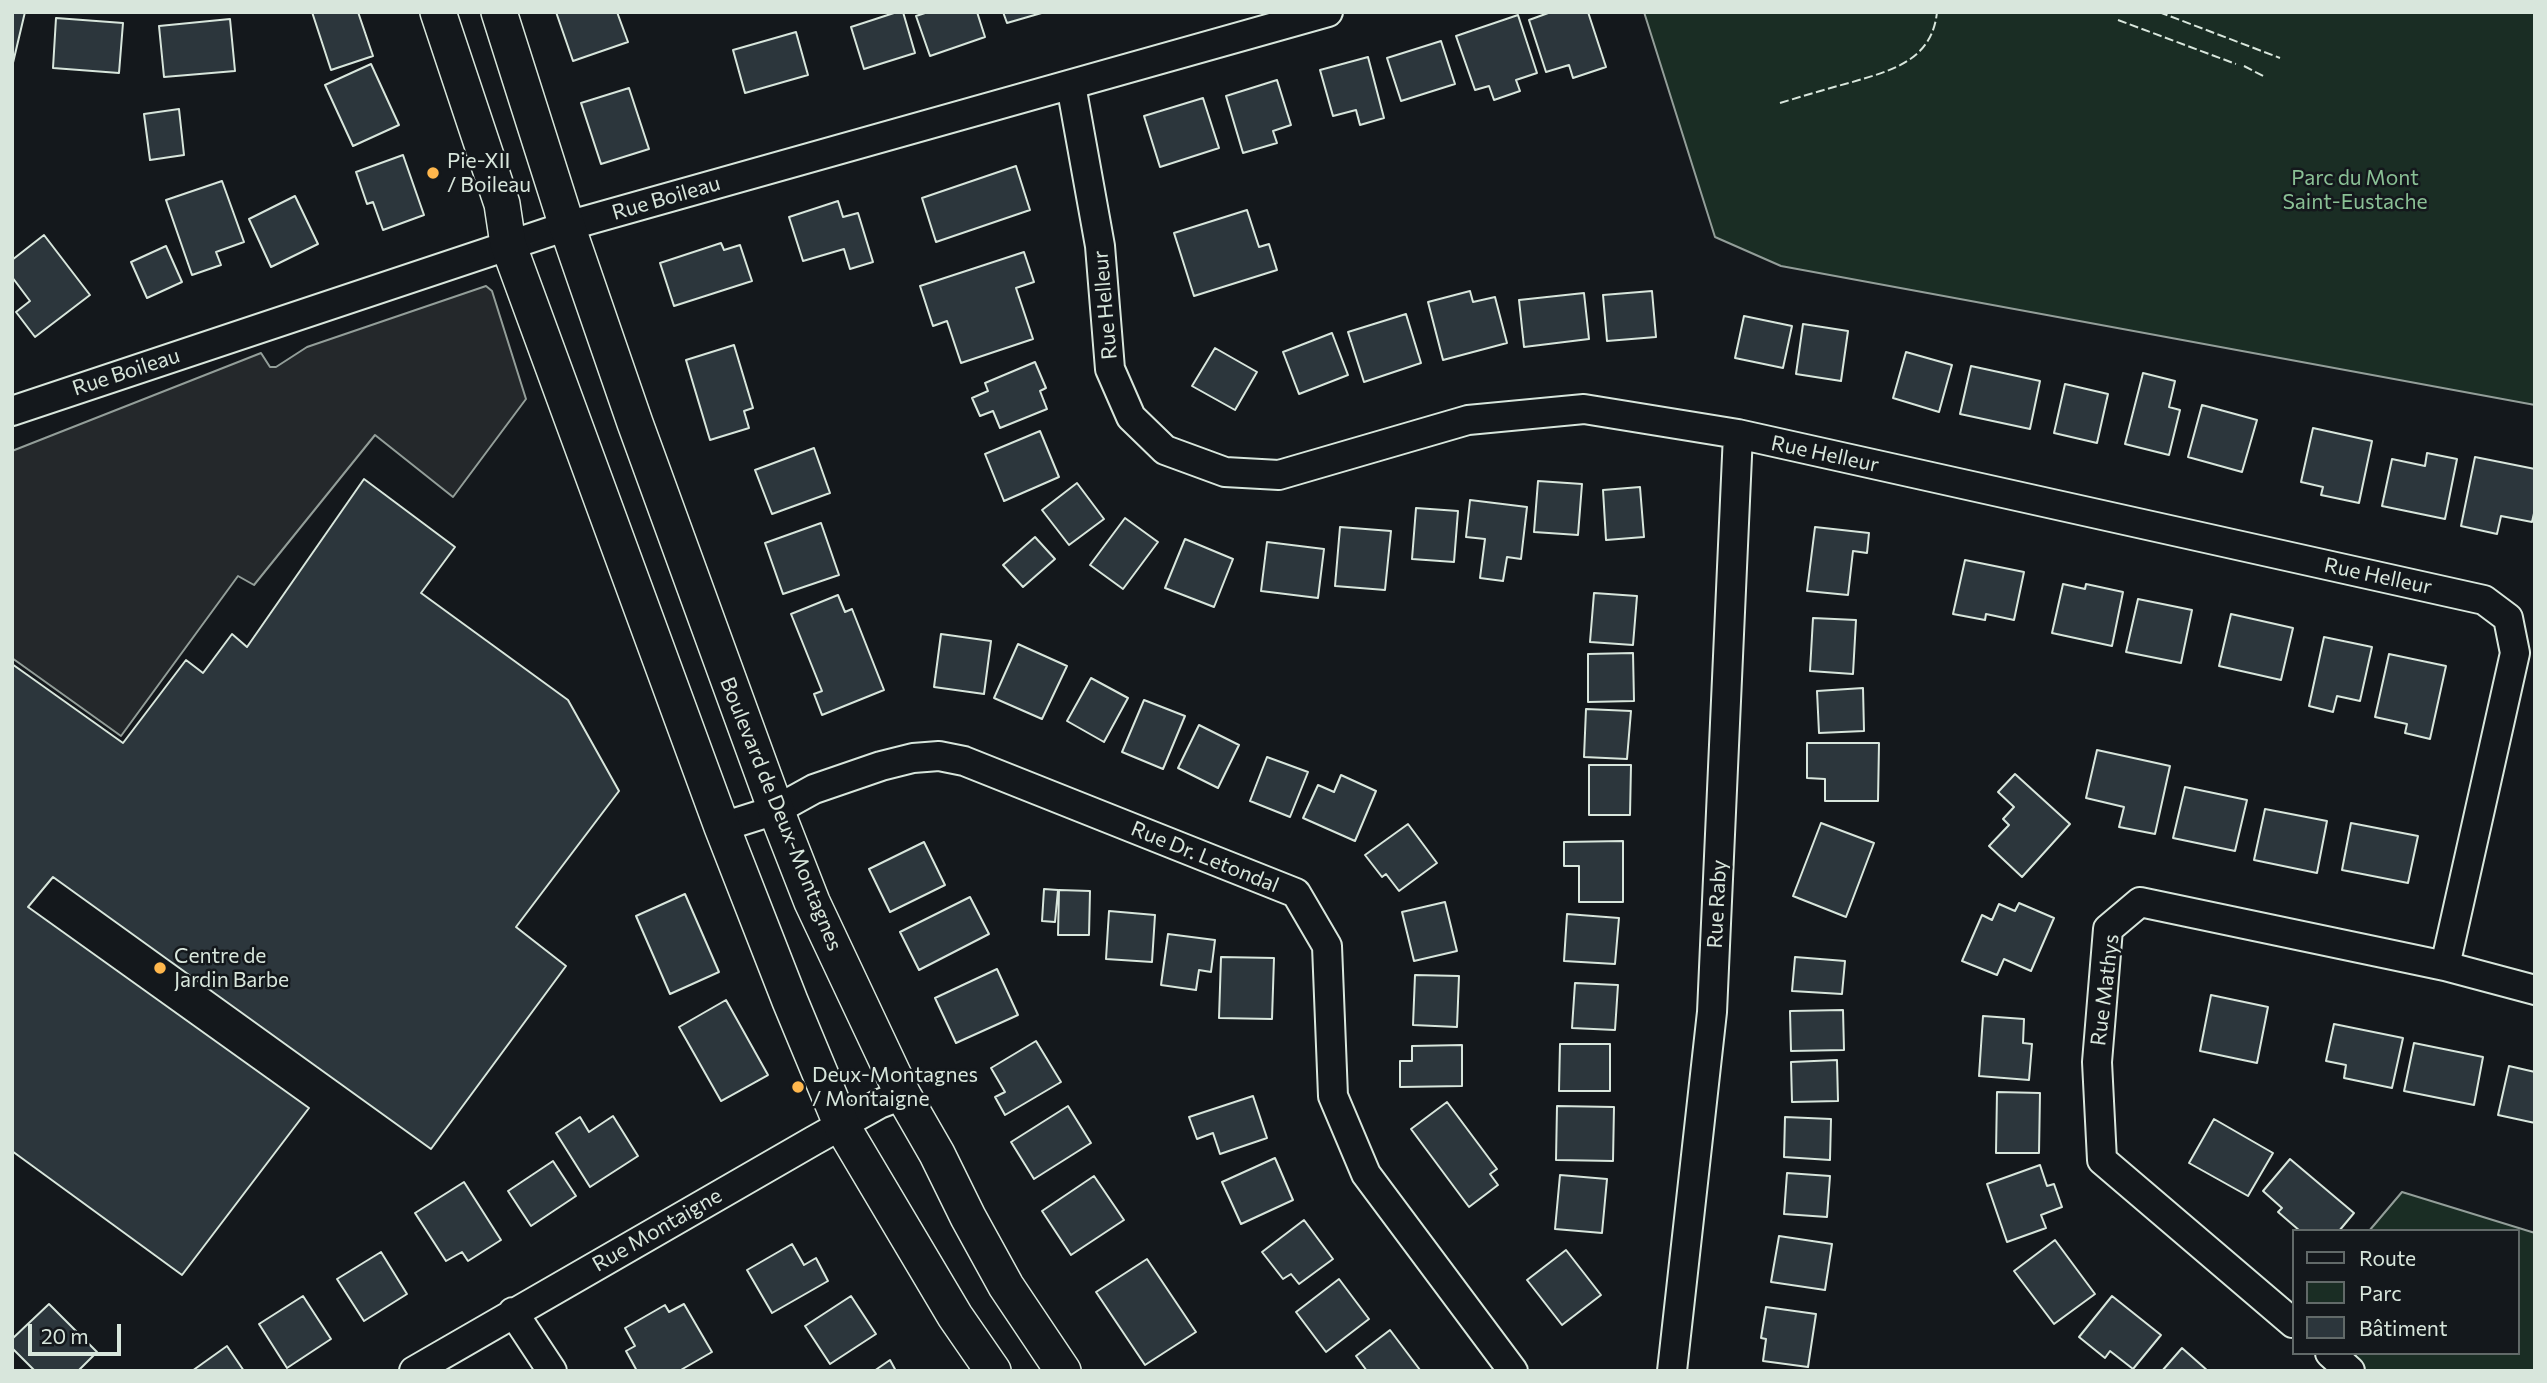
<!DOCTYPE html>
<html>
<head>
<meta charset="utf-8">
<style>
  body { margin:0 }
  #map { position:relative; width:2547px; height:1383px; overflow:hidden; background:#14181c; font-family:Commissioner,sans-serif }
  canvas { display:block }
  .frame { position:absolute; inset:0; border:14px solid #d8e6dc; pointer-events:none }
  .legend { position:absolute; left:2292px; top:1229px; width:228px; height:126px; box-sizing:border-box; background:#14181c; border:2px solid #626a69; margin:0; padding:9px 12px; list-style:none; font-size:21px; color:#d8e6dc }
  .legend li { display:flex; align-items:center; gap:14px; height:35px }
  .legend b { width:35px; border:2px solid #626a69 }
  .scale { position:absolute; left:28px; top:1324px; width:93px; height:32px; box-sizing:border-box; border:4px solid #d8e6dc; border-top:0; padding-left:9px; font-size:21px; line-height:24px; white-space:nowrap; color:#d8e6dc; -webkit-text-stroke:5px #14181c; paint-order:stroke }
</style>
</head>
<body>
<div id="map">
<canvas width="2547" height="1383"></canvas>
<div class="frame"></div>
<ul class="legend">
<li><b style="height:9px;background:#14181c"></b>Route</li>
<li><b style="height:19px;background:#1a2d24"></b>Parc</li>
<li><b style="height:19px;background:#2c363c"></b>Bâtiment</li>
</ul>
<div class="scale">20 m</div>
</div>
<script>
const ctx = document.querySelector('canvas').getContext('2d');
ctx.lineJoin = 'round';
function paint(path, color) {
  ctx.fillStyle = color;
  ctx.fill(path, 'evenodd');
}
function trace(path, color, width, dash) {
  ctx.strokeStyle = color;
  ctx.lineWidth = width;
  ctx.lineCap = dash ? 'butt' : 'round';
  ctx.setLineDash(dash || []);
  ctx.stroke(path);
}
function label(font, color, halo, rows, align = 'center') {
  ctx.font = font + ' Commissioner,sans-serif';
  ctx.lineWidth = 5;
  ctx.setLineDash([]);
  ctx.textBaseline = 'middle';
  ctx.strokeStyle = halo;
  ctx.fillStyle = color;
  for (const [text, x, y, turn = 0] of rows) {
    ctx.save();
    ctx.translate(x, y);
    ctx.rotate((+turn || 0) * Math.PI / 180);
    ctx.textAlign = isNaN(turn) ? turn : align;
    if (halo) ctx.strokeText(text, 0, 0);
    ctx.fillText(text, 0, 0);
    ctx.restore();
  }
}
const green = new Path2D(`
  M1644 12H2535V405L1781 266 1715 237Z
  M2402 1192 2535 1233V1371H2350L2330 1353H2517V1231H2369Z`);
const parking = new Path2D(`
  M486 286 492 291 526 399 453 497 375 435 254 585 238 576 121 736 12 658V451L261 353 270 367H276L307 347Z`);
const building = new Path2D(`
  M12 12H25L12 67Z
  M312 12H358L373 56 331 70Z
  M556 12H617L628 42 573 61Z
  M897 12H903L915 53 864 69 851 27Z
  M928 12H977L985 37 930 56 916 16Z
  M1003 12H1045L1007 23Z
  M1551 12H1588L1606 67 1573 78 1569 65 1546 72 1529 20Z
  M1518 15 1537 73 1516 80 1520 91 1494 100 1489 86 1475 90 1456 36Z
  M56 18 123 23 119 73 53 68Z
  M230 19 235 71 164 77 159 26Z
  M796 32 808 75 745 93 733 50Z
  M1441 41 1455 84 1401 101 1387 58Z
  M1368 57 1384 118 1360 125 1356 110 1333 116 1320 70Z
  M371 64 399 125 353 146 325 85Z
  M1277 80 1291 125 1273 131 1277 143 1243 153 1226 96Z
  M629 88 649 149 601 164 581 103Z
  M1203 98 1219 148 1160 167 1144 116Z
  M179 109 184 155 150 160 144 114Z
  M403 155 424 215 383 230 373 202 367 204 356 172Z
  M1016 166 1030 210 936 242 922 198Z
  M222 181 244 242 216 252 221 265 192 275 166 200Z
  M295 196 318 244 271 267 249 219Z
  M838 201 843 217 858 213 873 262 850 269 844 249 803 261 789 217Z
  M1247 210 1259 247 1269 244 1277 270 1194 296 1174 233Z
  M44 235 90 295 35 337 16 312 30 301 12 277V260Z
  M721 243 724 250 740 245 752 281 674 306 660 263Z
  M166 246 182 282 147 298 131 262Z
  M1024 252 1034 282 1016 288 1033 339 961 363 947 321 933 326 920 286Z
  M1470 291 1473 302 1495 297 1507 343 1443 360 1428 302Z
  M1652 291 1656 337 1607 341 1603 295Z
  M1584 293 1589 339 1524 347 1519 300Z
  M1406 314 1421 363 1364 382 1348 332Z
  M1744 316 1792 326 1783 368 1735 358Z
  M1803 324 1848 331 1841 381 1796 374Z
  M1332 333 1348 375 1299 394 1283 352Z
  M734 345 753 408 744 411 749 428 710 440 686 360Z
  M1215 348 1257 372 1235 410 1192 386Z
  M1906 352 1952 365 1939 412 1893 398Z
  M1035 362 1046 388 1040 391 1047 409 1000 428 993 411 980 416 972 398 988 391 985 383Z
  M1971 366 2040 381 2030 429 1960 414Z
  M2143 373 2175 381 2169 407 2180 410 2169 455 2125 444Z
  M2065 384 2108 394 2097 443 2054 433Z
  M2202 405 2257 420 2242 472 2188 457Z
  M2313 428 2372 441 2359 503 2321 495 2323 487 2301 482Z
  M1040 431 1059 477 1004 501 985 454Z
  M814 448 830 493 772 514 755 470Z
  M2427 453 2457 459 2445 519 2382 506 2392 459 2425 466Z
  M2475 457 2535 469V509L2532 522 2501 516 2497 534 2461 526Z
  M364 479 455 547 421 593 568 700 619 791 516 927 566 966 431 1149 53 877 28 907 309 1108 182 1275 12 1151V664L123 743 186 660 203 673 232 634 247 647Z
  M1538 481 1582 484 1578 535 1534 532Z
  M1077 483 1104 519 1069 545 1042 510Z
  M1640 487 1644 537 1606 540 1603 490Z
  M1470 500 1527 507 1521 559 1507 557 1503 581 1480 578 1485 539 1466 537Z
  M1416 508 1458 511 1454 562 1412 559Z
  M1125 518 1158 542 1123 589 1090 565Z
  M821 523 839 575 783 594 765 543Z
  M1340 527 1391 531 1385 590 1335 586Z
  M1815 527 1869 533 1867 553 1853 551 1848 595 1807 591Z
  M1035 537 1055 559 1023 587 1003 565Z
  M1185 539 1233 559 1214 607 1165 588Z
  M1267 542 1324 549 1318 598 1261 591Z
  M1965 560 2024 572 2014 620 1986 614 1985 620 1953 614Z
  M2063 584 2085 589 2086 584 2123 592 2112 646 2052 633Z
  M1594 593 1637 596 1633 645 1590 642Z
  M838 595 845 612 852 609 884 690 822 715 814 694 822 691 791 614Z
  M2138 599 2192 610 2181 663 2126 652Z
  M2231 614 2293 628 2281 680 2219 666Z
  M1813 618 1856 620 1853 674 1810 671Z
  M941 634 991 641 984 694 934 687Z
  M2324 637 2372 647 2360 701 2337 696 2333 712 2309 706Z
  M1018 644 1067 666 1042 719 994 698Z
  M1633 653 1634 701 1588 702V654Z
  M2389 654 2446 666 2430 739 2405 733 2407 724 2375 717Z
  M1091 678 1128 698 1104 742 1067 721Z
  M1863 688 1864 731 1819 733 1817 691Z
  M1144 700 1185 716 1163 769 1122 752Z
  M1586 709 1631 711 1627 759 1584 757Z
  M1199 725 1239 745 1218 788 1178 768Z
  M1807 743H1879L1878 801H1825V779L1807 778Z
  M2097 750 2170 766 2155 834 2119 827 2124 807 2086 798Z
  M1267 757 1308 772 1290 817 1250 801Z
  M1589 765H1631L1630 815H1589Z
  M2015 774 2070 824 2022 877 1989 846 2009 825 2003 819 2014 807 1998 792Z
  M1341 775 1376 791 1355 841 1303 818 1318 785 1334 792Z
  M2185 787 2247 800 2235 851 2173 838Z
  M2265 809 2327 821 2317 873 2254 860Z
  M1821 823 1874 843 1846 917 1793 896Z
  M2351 823 2418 836 2408 883 2342 870Z
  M1408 824 1437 863 1399 891 1386 874 1382 877 1365 855Z
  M1623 841V902H1579V866H1564V842Z
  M924 842 945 885 890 912 869 869Z
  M1044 889 1058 890 1055 922 1042 921Z
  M1059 890 1090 891 1089 935H1058Z
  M685 894 719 972 670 994 636 916Z
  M970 897 989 934 919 970 900 932Z
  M1445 902 1457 951 1414 961 1402 912Z
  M2019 903 2054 918 2031 971 2004 959 1997 975 1962 961 1982 915 1992 920 1999 904 2015 911Z
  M1109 911 1155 915 1152 962 1106 959Z
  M1567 914 1619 918 1615 964 1564 961Z
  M1168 934 1215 940 1211 972 1199 970 1196 990 1161 985Z
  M1221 957 1274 958 1272 1019 1219 1018Z
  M1795 957 1845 961 1842 994 1792 991Z
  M997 969 1018 1015 956 1043 935 998Z
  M1415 975 1459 976 1457 1027 1413 1025Z
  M1575 983 1618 985 1615 1030 1572 1028Z
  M2211 995 2268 1007 2257 1063 2200 1051Z
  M726 1000 768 1075 721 1101 679 1027Z
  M1843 1010 1844 1050 1791 1051 1790 1011Z
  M1983 1016 2024 1019 2023 1043 2032 1044 2029 1080 1979 1076Z
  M2334 1024 2403 1038 2392 1088 2344 1078 2346 1065 2326 1061Z
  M1036 1041 1061 1082 1005 1115 995 1097 1005 1092 991 1068Z
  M2414 1043 2483 1057 2474 1105 2404 1091Z
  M1560 1044H1610V1091H1559Z
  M1462 1045V1086L1400 1087V1061H1412V1046Z
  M1837 1060 1838 1101 1792 1102 1791 1062Z
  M2509 1066 2535 1072V1123L2498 1115Z
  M1997 1092 2040 1093 2039 1153H1996Z
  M1253 1096 1267 1138 1220 1154 1213 1133 1197 1139 1189 1117Z
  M1447 1102 1497 1169 1490 1174 1498 1185 1469 1207 1411 1129Z
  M1068 1106 1091 1143 1034 1179 1011 1142Z
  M1557 1106 1614 1107 1613 1161 1556 1160Z
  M613 1116 638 1156 590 1187 556 1133 580 1117 589 1132Z
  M1785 1117 1831 1119 1830 1160 1784 1157Z
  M2214 1119 2273 1153 2248 1196 2189 1163Z
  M1275 1158 1293 1200 1241 1224 1222 1182Z
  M2290 1159 2354 1213 2339 1231H2300L2278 1212 2282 1208 2263 1191Z
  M553 1161 576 1196 531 1226 508 1191Z
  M2040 1165 2047 1186 2054 1184 2062 1207 2041 1215 2046 1228 2007 1242 1987 1184Z
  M1787 1173 1830 1176 1827 1217 1784 1214Z
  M1560 1175 1607 1179 1602 1233 1555 1229Z
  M1094 1176 1124 1220 1071 1255 1042 1211Z
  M464 1182 501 1240 468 1261 462 1252 446 1261 415 1213Z
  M1304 1220 1333 1259 1299 1284 1291 1274 1283 1279 1262 1252Z
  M1779 1236 1832 1244 1825 1290 1771 1282Z
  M2055 1240 2095 1294 2054 1324 2014 1271Z
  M792 1244 804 1265 816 1258 828 1281 772 1313 747 1270Z
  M1566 1250 1601 1295 1562 1325 1527 1280Z
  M381 1252 407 1294 364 1321 337 1279Z
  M1147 1259 1196 1332 1145 1365 1096 1292Z
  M1339 1279 1369 1319 1326 1352 1296 1312Z
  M303 1296 331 1339 287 1368 259 1324Z
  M851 1296 876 1334 830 1364 805 1326Z
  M2112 1296 2161 1335 2133 1369 2110 1351 2105 1358 2079 1337Z
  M49 1304 97 1352 78 1371H35L12 1348V1339Z
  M684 1304 712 1352 679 1371H637L626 1351 635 1346 625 1328 665 1305 669 1312Z
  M1766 1307 1816 1314 1808 1367 1763 1361 1766 1339 1761 1338Z
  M1390 1330 1420 1370 1419 1371H1367L1356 1356Z
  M227 1346 244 1371H192Z
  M2182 1348 2208 1371H2162Z
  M890 1360 896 1371H874Z`);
const minor = new Path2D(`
  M1071 85 1100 246 1110 369 1131 417 1165 450 1225 472 1279 475 1468 420 1584 409 1738 434 2484 600 2508 618 2515 653 2445 966
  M12 411 567 226 1328 12
  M722 827 776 810 814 789 881 766 913 758 939 756 964 761 1296 893 1327 946 1333 1096 1366 1174 1513 1371
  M513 1312 552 1371
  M2293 1323 2102 1160 2097 1062 2108 929 2140 902 2445 966 2535 990
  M2330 1353 2350 1371
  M414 1371 813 1141 879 1104 903 1095
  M1672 1371 1712 1012 1738 434`);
const tertiary = new Path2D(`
  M438 12 502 204 508 244 722 827 790 1001 842 1126 955 1316 993 1371
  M499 12 567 226 635 423 776 810 812 902 903 1095 937 1154 968 1217 1006 1286 1063 1371`);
const fence = new Path2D(`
  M2159 12 2280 58
  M2118 20 2236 64
  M2244 66 2265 77
  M1780 103C1803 96 1826 89 1849 83 1889 71 1932 62 1937 12`);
const markers = [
  [433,173,7,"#ffb74d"],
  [160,968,7,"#ffb74d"],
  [798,1087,7,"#ffb74d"]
];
const poiNames = [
  ["Pie-XII",447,161],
  ["/ Boileau",447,185],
  ["Centre de",174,956],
  ["Jardin Barbe",174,980],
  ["Deux-Montagnes",812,1075],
  ["/ Montaigne",812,1099]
];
const parkNames = [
  ["Parc du Mont",2355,178],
  ["Saint-Eustache",2355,202]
];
const streetNames = [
  ["Rue Boileau",666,198,-16],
  ["Rue Helleur",1105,305,-95],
  ["Rue Boileau",126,372,-18],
  ["Rue Helleur",1825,454,12],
  ["Rue Helleur",2378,576,12],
  ["Boulevard de Deux-Montagnes",781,814,68],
  ["Rue Dr. Letondal",1205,857,22],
  ["Rue Raby",1717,904,-87],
  ["Rue Mathys",2105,990,-83],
  ["Rue Montaigne",657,1230,-30]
];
paint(green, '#1a2d24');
trace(green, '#939e99', 2);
paint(parking, '#24282b');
trace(parking, '#939e99', 2);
paint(building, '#2c363c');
trace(building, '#d8e6dc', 2);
trace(minor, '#d8e6dc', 32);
trace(tertiary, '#d8e6dc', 38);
trace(minor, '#14181c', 28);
trace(tertiary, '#14181c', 35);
trace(fence, '#d8e6dc', 2, [9, 3.5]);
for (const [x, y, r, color] of markers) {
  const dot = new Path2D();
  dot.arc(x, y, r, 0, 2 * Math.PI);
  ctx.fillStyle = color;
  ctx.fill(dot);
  trace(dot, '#14181c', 2.5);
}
label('21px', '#d8e6dc', '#14181c', poiNames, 'left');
label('21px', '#8ac095', '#14181c', parkNames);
label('21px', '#d8e6dc', '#14181c', streetNames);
</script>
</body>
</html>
